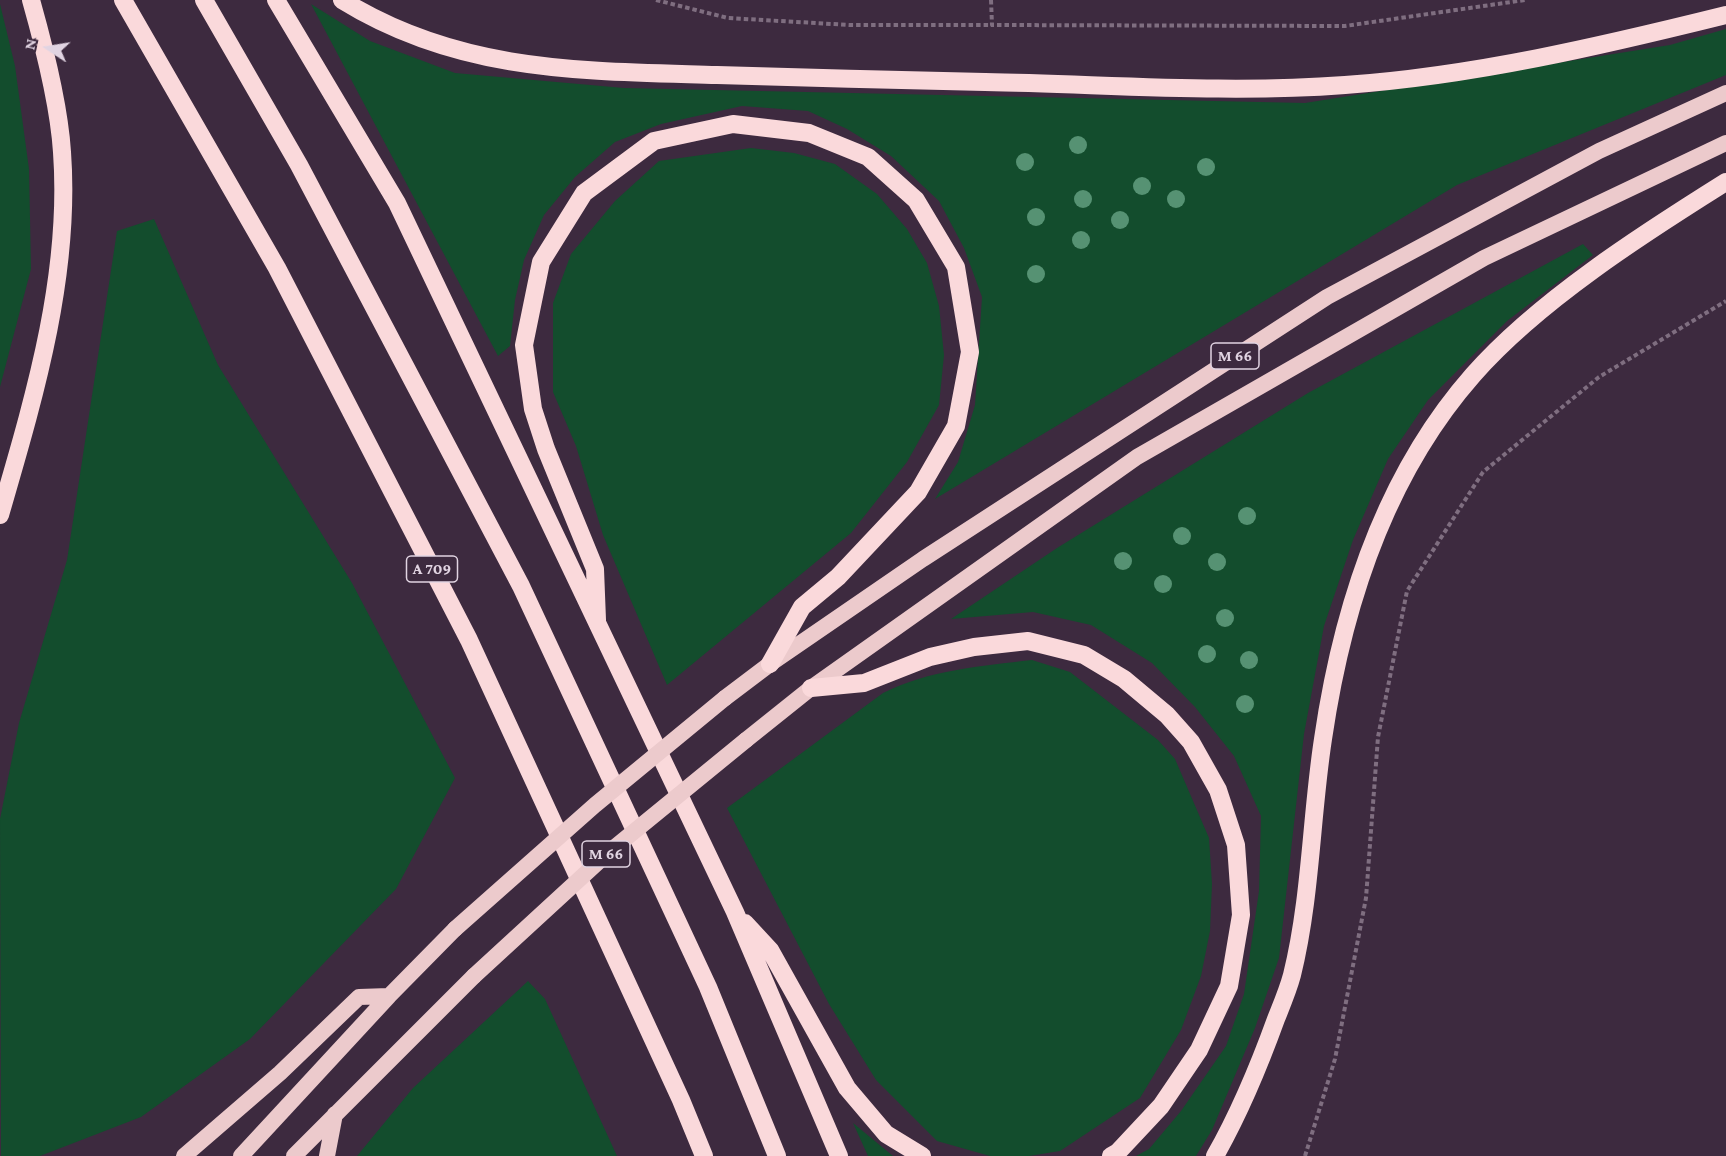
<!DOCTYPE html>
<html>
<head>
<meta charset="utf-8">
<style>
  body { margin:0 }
  #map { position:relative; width:1726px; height:1156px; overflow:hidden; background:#3d2a3f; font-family:"Crimson Pro",serif }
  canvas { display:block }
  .north { position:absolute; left:18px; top:18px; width:60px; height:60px; -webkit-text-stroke:4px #3d2a3f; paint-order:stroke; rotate:282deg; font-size:16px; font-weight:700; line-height:24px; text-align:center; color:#e1d4e2 }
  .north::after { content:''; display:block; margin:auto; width:21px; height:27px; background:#e1d4e2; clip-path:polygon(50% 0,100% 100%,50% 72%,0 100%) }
</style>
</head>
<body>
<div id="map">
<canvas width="1726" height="1156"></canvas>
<div class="north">N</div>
</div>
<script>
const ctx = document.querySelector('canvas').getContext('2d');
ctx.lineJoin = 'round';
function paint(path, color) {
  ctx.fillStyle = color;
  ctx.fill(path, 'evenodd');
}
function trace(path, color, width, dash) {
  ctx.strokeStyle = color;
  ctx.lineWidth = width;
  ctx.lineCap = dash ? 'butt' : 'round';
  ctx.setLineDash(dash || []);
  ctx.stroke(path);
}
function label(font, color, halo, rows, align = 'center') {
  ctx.font = font + ' "Crimson Pro",serif';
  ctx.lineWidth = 4.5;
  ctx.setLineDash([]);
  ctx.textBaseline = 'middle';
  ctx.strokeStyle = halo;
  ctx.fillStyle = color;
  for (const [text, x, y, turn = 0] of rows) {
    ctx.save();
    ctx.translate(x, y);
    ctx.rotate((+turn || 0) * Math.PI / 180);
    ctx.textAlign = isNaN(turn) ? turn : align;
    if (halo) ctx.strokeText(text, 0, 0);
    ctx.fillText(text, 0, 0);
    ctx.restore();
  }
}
const green = new Path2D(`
  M0 4 15 66 29 169 31 269 0 387Z
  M311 4 370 41 455 73 624 88 1305 103 1670 45 1726 29V75L1457 185 935 499 958 462 975 405 982 297 964 248 939 201 891 156 847 129 808 111 742 106 661 124 615 142 575 177 544 215 524 260 515 300 510 346 498 356Z
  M751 148 794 153 835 164 877 194 907 229 927 263 939 306 944 355 939 405 907 462 851 533 667 685 603 535 576 446 553 392V303L571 254 615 201 659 161Z
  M154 219 218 365 352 583 455 778 396 889 250 1039 141 1117 40 1156H1L0 819 19 723 67 560 117 231Z
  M1583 244 1593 255 1507 321 1428 400 1388 459 1353 540 1324 626 1304 734 1279 958 1255 1028 1212 1130 1196 1156H1136L1149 1149 1181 1111 1226 1046 1244 994 1259 891 1261 816 1234 756 1195 707 1152 663 1091 625 1033 612 951 619 1057 548 1308 393Z
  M1032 660 1070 672 1158 740 1175 759 1209 838 1212 884 1210 931 1201 976 1181 1030 1140 1098 1060 1151 1029 1156H990L937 1141 876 1080 829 1004 727 808 883 693C929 670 981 666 1032 660Z
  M528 981 545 999 617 1156H357L413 1088Z
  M853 1123 893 1156H868Z`);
const path = new Path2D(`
  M656 0 728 18 850 25H992
  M991 0 992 25 1345 26 1525 0
  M1305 1156 1335 1059 1366 898 1378 737 1407 591 1483 472 1599 377 1726 301`);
const trunk = new Path2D(`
  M725 698 770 664 923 559 1327 297 1599 151 1726 93
  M746 740 811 688 1137 457 1484 258 1726 143
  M184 1156 280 1073 359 997 389 996
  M241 1156 389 996 455 929
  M294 1156 474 976
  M327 1156 335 1114`);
const motorway = new Path2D(`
  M123 0 277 268 469 640 681 1100 704 1156
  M204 0 299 165 521 586 708 987 777 1156
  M276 0 397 203 735 912 839 1156
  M342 0C460 73 583 71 717 75 806 78 896 80 985 82 1104 84 1226 94 1345 85 1473 76 1601 46 1726 15
  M0 515C34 398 71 276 62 152 59 104 44 46 31 0
  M597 620 595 569 546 449 533 409 524 345 541 262 584 193 654 141 733 124 809 133 868 157 916 200 956 267 970 352 956 426 918 492 838 577 802 607 770 664
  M811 688 864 683 930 657 974 647 1028 641 1084 655 1124 679 1167 715 1191 742 1218 790 1236 845 1241 915 1229 986 1199 1050 1161 1106 1118 1152 1111 1156
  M745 923 770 950 847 1088 886 1134 922 1156
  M1215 1156C1240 1112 1259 1066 1276 1019 1282 1004 1288 990 1292 975 1311 898 1311 817 1323 739 1342 609 1385 475 1473 375 1538 301 1643 234 1726 182`);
const trunkBridge = new Path2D(`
  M455 929 595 805 725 698
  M474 976 609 852 746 740`);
const trees = [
  [1078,145],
  [1025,162],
  [1206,167],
  [1142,186],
  [1083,199],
  [1176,199],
  [1036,217],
  [1120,220],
  [1081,240],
  [1036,274],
  [1247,516],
  [1182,536],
  [1123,561],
  [1217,562],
  [1163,584],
  [1225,618],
  [1207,654],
  [1249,660],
  [1245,704]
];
const shields = [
  [1235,356,48],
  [432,569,51],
  [606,854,48]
];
const shieldNames = [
  ["M 66",1235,356],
  ["A 709",432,569],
  ["M 66",606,854]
];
paint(green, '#134d2d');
trace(path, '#7f6e80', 4, [4.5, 3]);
trace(trunk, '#eccacc', 16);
trace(motorway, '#fad9db', 18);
trace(trunkBridge, '#eccacc', 16);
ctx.fillStyle = '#569273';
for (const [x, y] of trees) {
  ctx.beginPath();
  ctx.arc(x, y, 9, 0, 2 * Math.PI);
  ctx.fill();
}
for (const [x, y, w] of shields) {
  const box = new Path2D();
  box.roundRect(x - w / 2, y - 13, w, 26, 4.5);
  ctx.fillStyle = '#3d2a3f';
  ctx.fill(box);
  trace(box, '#e1d4e2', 1.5);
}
label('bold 16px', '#e1d4e2', null, shieldNames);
</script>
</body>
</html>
